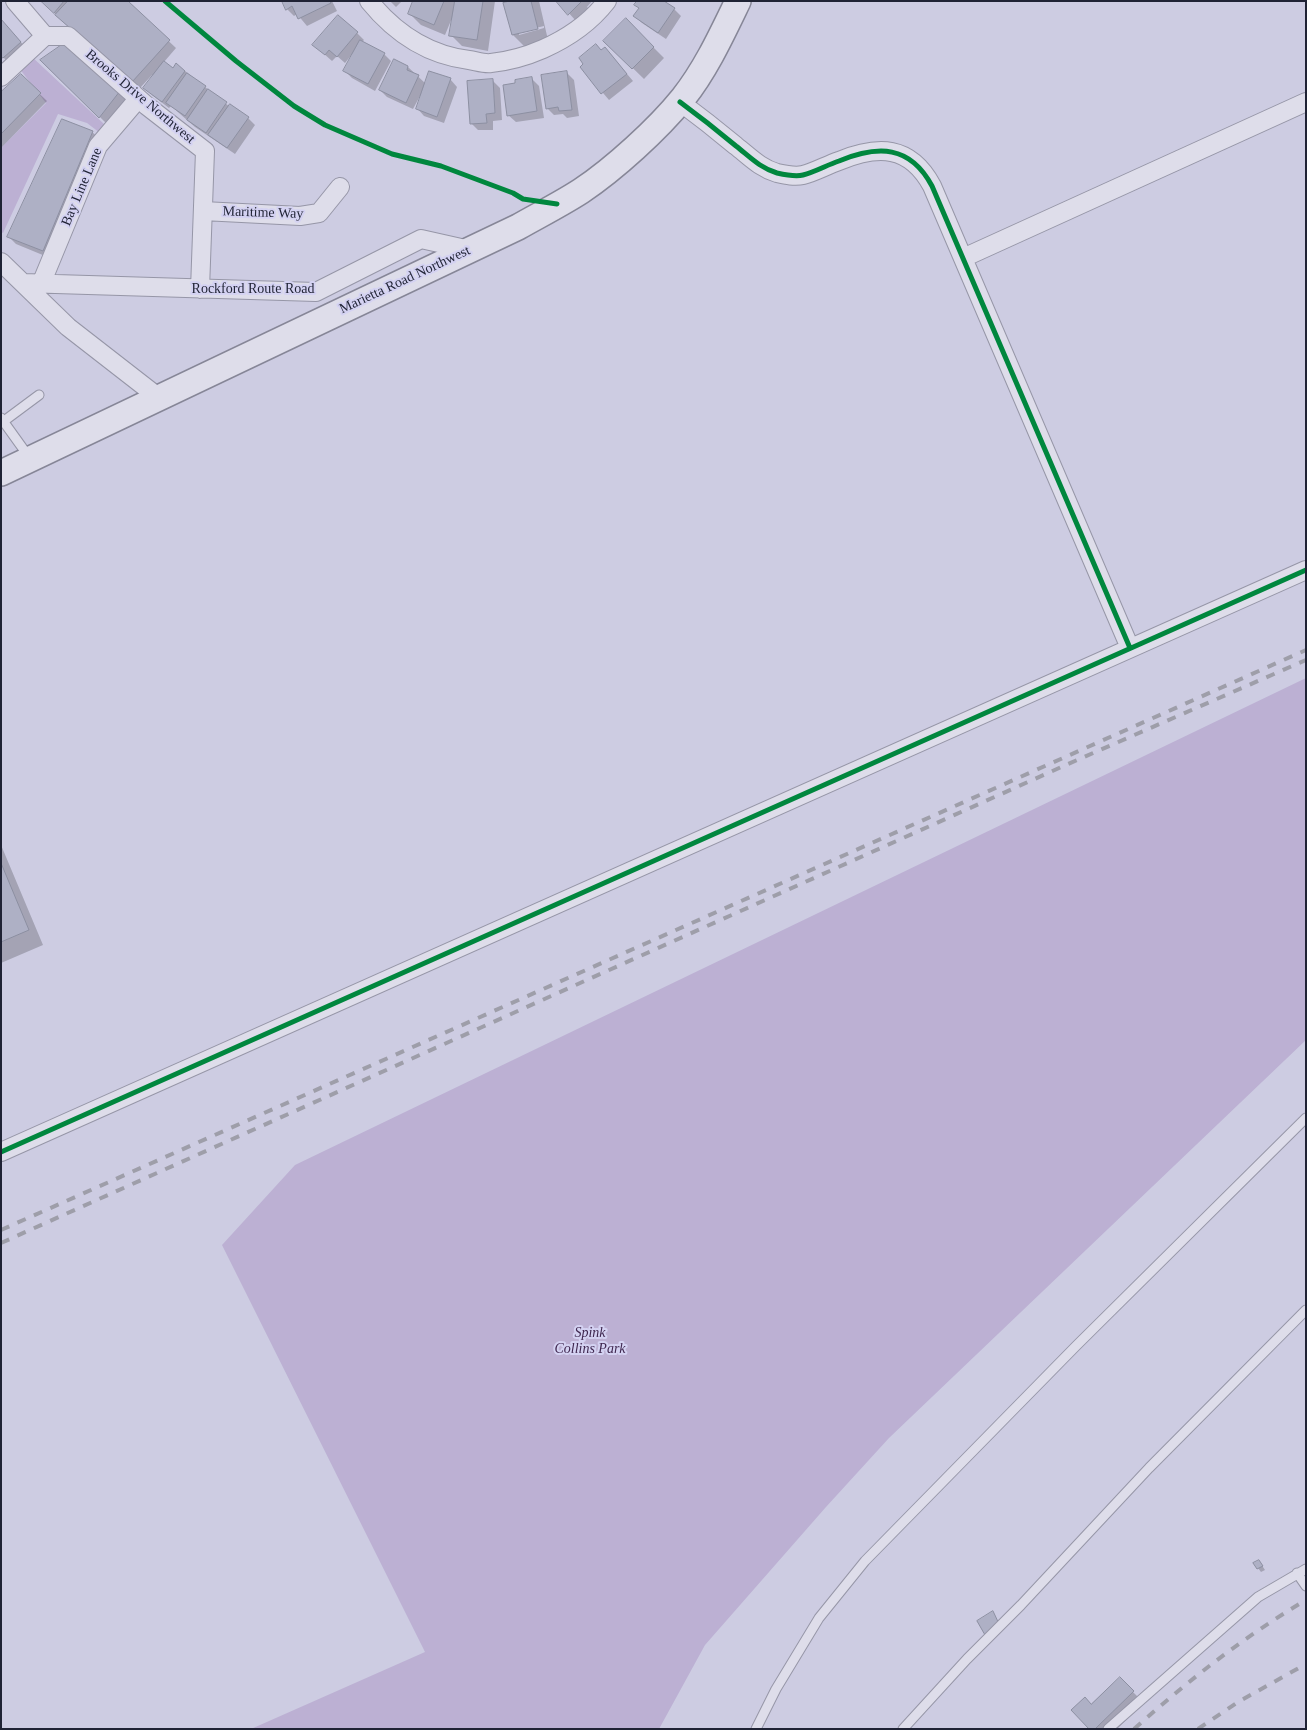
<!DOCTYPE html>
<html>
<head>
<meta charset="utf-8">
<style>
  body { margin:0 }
  #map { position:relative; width:1307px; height:1730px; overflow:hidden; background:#cdcce2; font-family:"Times New Roman",serif }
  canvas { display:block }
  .frame { position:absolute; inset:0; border:2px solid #1f2234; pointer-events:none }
</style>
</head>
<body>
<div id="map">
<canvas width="1307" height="1730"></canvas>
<div class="frame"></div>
</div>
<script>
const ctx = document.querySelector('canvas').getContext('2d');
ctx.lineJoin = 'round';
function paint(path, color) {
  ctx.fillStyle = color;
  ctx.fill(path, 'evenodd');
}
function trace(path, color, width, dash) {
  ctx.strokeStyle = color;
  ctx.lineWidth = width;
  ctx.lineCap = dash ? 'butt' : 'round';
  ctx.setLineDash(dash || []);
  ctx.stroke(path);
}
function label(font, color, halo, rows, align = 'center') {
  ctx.font = font + ' "Times New Roman",serif';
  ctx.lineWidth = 4;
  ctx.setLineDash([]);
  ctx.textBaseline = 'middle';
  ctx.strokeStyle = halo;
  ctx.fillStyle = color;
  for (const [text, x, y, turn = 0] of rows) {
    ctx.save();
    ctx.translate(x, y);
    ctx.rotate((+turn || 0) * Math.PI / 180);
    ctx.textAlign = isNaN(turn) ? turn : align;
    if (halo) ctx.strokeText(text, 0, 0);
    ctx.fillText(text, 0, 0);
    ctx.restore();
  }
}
const green = new Path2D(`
  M31 56 104 124 100 133 87 123 58 114 3 233 1 232V148L46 103 19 68Z
  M1306 678V1040L889 1438 826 1507 705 1645 659 1729H251L425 1652 222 1245 295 1165Z`);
const shadow = new Path2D(`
  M42 1H126L176 48 164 62 173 70 185 71 230 107 231 106 248 118 255 125 235 154 195 127 171 106 169 108 152 95 153 77 152 75 140 88 63 22Z
  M283 1H332L337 11 307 26 297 14 294 16 287 9Z
  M390 1H402L396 7Z
  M415 1H454L456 3V1H495L488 51 462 46 451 35 452 18 445 35 421 25 410 14Z
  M513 1H539L548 40 524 46 513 35ZM544 26V28L519 35V32Z
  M558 1H592L587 7 589 9 576 21Z
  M640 9H674L681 16 666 39 642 23 635 16Z
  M1 20 28 50 11 65 1 55Z
  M626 20 664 58 644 79 605 41Z
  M357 33 364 40 362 42 384 54 391 61 375 91 352 78 345 71 353 53 345 63 337 56 332 61 314 45Z
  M66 44 127 99 107 124 42 60Z
  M605 48 633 81 609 100 581 67Z
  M408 67 426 84 450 79 457 87 444 123 424 116 417 108 421 97 420 96 413 109 387 97 380 90Z
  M567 73 574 80 579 116 567 118 563 114 554 115 547 108Z
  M21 76 47 101 1 148V94Z
  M531 78 539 86 544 118 516 122 508 115 517 84Z
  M493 81 500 88 502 120 493 121V130H478L471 123Z
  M92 132 100 139 50 258 16 244 9 237Z
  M1 845 43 945 1 963Z
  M1259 1561 1265 1570 1261 1572 1255 1564Z
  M1131 1690 1144 1703 1117 1729H1091Z`);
const building = new Path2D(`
  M41 1H64L54 13Z
  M68 1H128L170 40 132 82 55 15Z
  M282 1H330L331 3 298 19 292 6 286 10Z
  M413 1H444L434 25 408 14Z
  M455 1H483L477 40 449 36Z
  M510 1H531L538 29 512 35 503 3Z
  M556 1H582L568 15Z
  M637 1H664L675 8 658 33 633 16 639 8 634 5Z
  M338 15 358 32 337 57 329 50 325 55 312 45Z
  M626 18 654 47 632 69 603 41Z
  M1 19 21 42 3 58 1 57Z
  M360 40 385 53 368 84 343 71Z
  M66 42 120 91 99 118 40 60Z
  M596 44 601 50 605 47 627 74 601 94 580 67 583 64 579 58Z
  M394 59 408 66 407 70 419 75 406 103 379 90Z
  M164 61 173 68 176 63 185 71 162 102 143 88Z
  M429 71 451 78 437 117 416 109Z
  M567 71 572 110 559 111 558 107 546 109 541 75Z
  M187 73 206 86 185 116 166 103Z
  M21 74 41 93 1 134V92Z
  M532 77 537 111 507 116 503 85 515 83V80Z
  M493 79 495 113 486 114 487 123 470 124 467 81Z
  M208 89 227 102 206 133 187 120Z
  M230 104 249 117 227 148 208 135Z
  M62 119 93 131 43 251 7 237Z
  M1 863 29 930 1 942Z
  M1259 1560 1263 1566 1257 1569 1253 1563Z
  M993 1611 1000 1626 985 1635 977 1621Z
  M1120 1677 1134 1691 1095 1729H1089L1071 1710 1085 1697 1091 1704Z`);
const lane = new Path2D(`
  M1 418 29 457
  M4 421 39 395
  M1297 1573 1306 1586
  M756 1729 776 1689 819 1618 865 1561 1076 1346 1306 1118
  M903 1729 967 1659 1021 1605 1149 1468 1306 1310
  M1108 1729 1258 1597 1306 1569`);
const street = new Path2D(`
  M15 1 45 36H68L147 106 205 151 200 289
  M369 1C395 33 428 55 469 60 476 61 484 64 491 63 510 61 527 56 543 49 568 38 590 23 607 1
  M1 77 45 36
  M680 102C699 116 718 131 736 146 750 157 760 168 777 173 786 175 795 177 803 175 815 172 827 165 839 161 878 145 910 145 932 186L1130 648
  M203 211 300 216 319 213 340 187
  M963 258 1306 102
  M1 262 68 327 158 397
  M23 283 316 292 421 239 470 250
  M41 284 98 146 138 99
  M1 1152 1306 570`);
const secondary = new Path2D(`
  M1 473 518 227C539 215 561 204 581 191 614 169 658 129 683 98 706 69 722 34 738 1`);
const rail = new Path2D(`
  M1 1230 1306 650
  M1 1243 1068 764 1306 660
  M1134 1729C1189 1680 1242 1638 1306 1600
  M1198 1729 1238 1702 1306 1664`);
const cycleway = new Path2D(`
  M165 1 236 61 294 106 325 125 392 154 441 166 513 193 523 199 557 204
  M680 102C699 116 718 131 736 146 750 157 760 168 777 173 786 175 795 177 803 175 815 172 827 165 839 161 878 145 910 145 932 186L1130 648
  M1 1152 1306 570`);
const streetNames = [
  ["Brooks Drive Northwest",140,97,40],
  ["Bay Line Lane",82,187,-67],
  ["Maritime Way",263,213,2],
  ["Marietta Road Northwest",405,280,-25],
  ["Rockford Route Road",253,289]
];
const parkNames = [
  ["Spink",590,1333],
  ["Collins Park",590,1349]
];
paint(green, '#bcb0d3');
paint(shadow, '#0003');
paint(building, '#aeb0c5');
trace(building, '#8c8fa1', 1);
trace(lane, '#9696a7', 11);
trace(street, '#9696a7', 20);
trace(secondary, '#868697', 28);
trace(lane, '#deddea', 9);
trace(street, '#deddea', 18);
trace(secondary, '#deddea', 25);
trace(rail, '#9e9ea9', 4, [9, 9]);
trace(cycleway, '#00873e', 5);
label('14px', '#1f2234', '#d4d2f2', streetNames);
label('italic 14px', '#3f274f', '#d4d2f2', parkNames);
</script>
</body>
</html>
